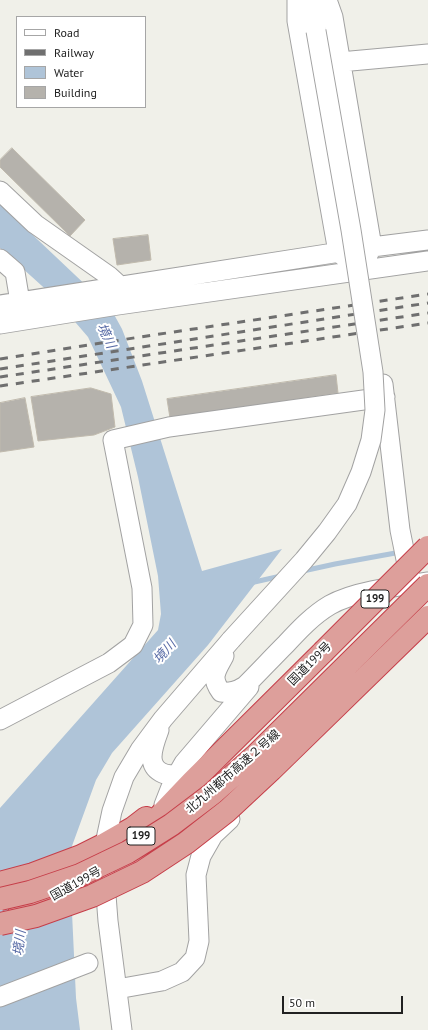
<!DOCTYPE html>
<html>
<head>
<meta charset="utf-8">
<style>
  body { margin:0 }
  #map { position:relative; width:428px; height:1030px; overflow:hidden; background:#f0f0e9; font-family:"PT Sans",sans-serif }
  canvas { display:block }
  .legend { position:absolute; left:16px; top:16px; width:130px; height:92px; box-sizing:border-box; background:#fff; border:1px solid #a6a6a6; margin:0; padding:5px 7px; list-style:none; font-size:12px; color:#212121 }
  .legend li { display:flex; align-items:center; gap:8px; height:20px }
  .legend b { width:20px; border:1px solid #a6a6a6 }
  .scale { position:absolute; left:282px; top:996px; width:121px; height:18px; box-sizing:border-box; border:2px solid #212121; border-top:0; padding-left:5px; font-size:12px; line-height:14px; white-space:nowrap; color:#212121; -webkit-text-stroke:3px #fff; paint-order:stroke }
</style>
</head>
<body>
<div id="map">
<canvas width="428" height="1030"></canvas>
<ul class="legend">
<li><b style="height:5px;background:#fff"></b>Road</li>
<li><b style="height:5px;background:#6f6f6f"></b>Railway</li>
<li><b style="height:11px;background:#afc4d8"></b>Water</li>
<li><b style="height:11px;background:#b5b2ac"></b>Building</li>
</ul>
<div class="scale">50 m</div>
</div>
<script>
const ctx = document.querySelector('canvas').getContext('2d');
ctx.lineJoin = 'round';
function paint(path, color) {
  ctx.fillStyle = color;
  ctx.fill(path, 'evenodd');
}
function trace(path, color, width, dash) {
  ctx.strokeStyle = color;
  ctx.lineWidth = width;
  ctx.lineCap = dash ? 'butt' : 'round';
  ctx.setLineDash(dash || []);
  ctx.stroke(path);
}
function label(font, color, halo, rows, align = 'center') {
  ctx.font = font + ' "PT Sans","Noto Sans JP",sans-serif';
  ctx.lineWidth = 4;
  ctx.setLineDash([]);
  ctx.textBaseline = 'middle';
  ctx.strokeStyle = halo;
  ctx.fillStyle = color;
  for (const [text, x, y, turn = 0] of rows) {
    ctx.save();
    ctx.translate(x, y);
    ctx.rotate((+turn || 0) * Math.PI / 180);
    ctx.textAlign = isNaN(turn) ? turn : align;
    if (halo) ctx.strokeText(text, 0, 0);
    ctx.fillText(text, 0, 0);
    ctx.restore();
  }
}
const water = new Path2D(`
  M0 204 111 309 122 329 142 381 202 571 282 549 208 645 112 753 96 780 72 846 70 870 76 998 80 1030H0V808L158 630 161 614 158 576 138 477 121 407 88 337 52 295 0 248Z`);
const stream = new Path2D(`
  M303 571 335 564 401 552
  M250 583 281 576`);
const building = new Path2D(`
  M12 148 85 220 70 236 0 167V160Z
  M148 235 151 260 117 265 113 239Z
  M336 375 338 393 170 418 167 399Z
  M91 388 111 394 115 427 94 435 38 441 31 397Z
  M25 398 34 447 0 452V403Z`);
const minor = new Path2D(`
  M297 0V21L338 252 360 270 372 247 333 17 327 0
  M312 0 316 31
  M340 62 428 54
  M0 191 35 224 109 276 120 286
  M0 259 15 272 20 302
  M0 305 372 247 428 240
  M0 324 118 305 428 261
  M383 384 400 530 410 579
  M224 656C216 671 210 677 221 692 231 693 237 691 245 686 259 672 272 658 286 644 299 630 313 615 330 605 354 591 399 586 428 582
  M0 720 109 663 133 645 143 625 142 588 113 440 169 427 385 397
  M159 730C156 738 152 748 152 757 152 771 166 778 179 773 181 772 184 770 187 769
  M164 805 173 782 184 763 249 687
  M117 989 162 981 182 972 195 958 199 941 196 875 201 856 213 835 230 819
  M0 997 88 963
  M122 1030 108 921 104 869 105 844 112 811 124 777 140 750 163 719 231 640`);
const highway = new Path2D(`
  M134 843 192 782 323 652
  M0 883 33 874 81 856 105 844 133 828 146 818
  M20 911C45 902 70 892 92 877`);
const rail = new Path2D(`
  M0 359 140 337 428 294
  M0 369 428 303
  M0 377 428 313
  M0 386 428 323`);
const minorBridge = new Path2D(`
  M231 640 304 560 327 532 347 504 361 472 371 440 375 410 373 372 351 230 316 31`);
const highwayBridge = new Path2D(`
  M323 652 428 547
  M0 899 30 892 80 875 128 852 171 825 212 794 255 756 428 585
  M0 924 36 916 92 896 142 872 186 843 227 811 271 770 428 617`);
const shields = [
  [375,599,28],
  [141,836,28]
];
const shieldNames = [
  ["199",375,599],
  ["199",141,836]
];
const streetNames = [
  ["国道199号",310,664,-45],
  ["北九州都市高速２号線",233,772,-41],
  ["国道199号",76,884,-29]
];
const waterNames = [
  ["境川",106,336,65],
  ["境川",165,652,-48],
  ["境川",20,943,-84]
];
paint(water, '#afc4d8');
trace(stream, '#afc4d8', 5);
paint(building, '#b5b2ac');
trace(building, '#c0baad', 1);
trace(minor, '#a2a2a2', 21);
trace(highway, '#c63e49', 24);
trace(minor, '#fff', 19);
trace(highway, '#dd9f9b', 22);
trace(rail, '#6f6f6f', 3, [8, 8]);
trace(minorBridge, '#a2a2a2', 21, []);
trace(highwayBridge, '#c63e49', 24, []);
trace(minorBridge, '#fff', 19);
trace(highwayBridge, '#dd9f9b', 22);
for (const [x, y, w] of shields) {
  const box = new Path2D();
  box.roundRect(x - w / 2, y - 9, w, 18, 3);
  ctx.fillStyle = '#fff';
  ctx.fill(box);
  trace(box, '#212121', 1);
}
label('bold 11px', '#212121', null, shieldNames);
label('12px', '#212121', '#fff', streetNames);
label('italic 13px', '#586ba6', '#fff', waterNames);
</script>
</body>
</html>
